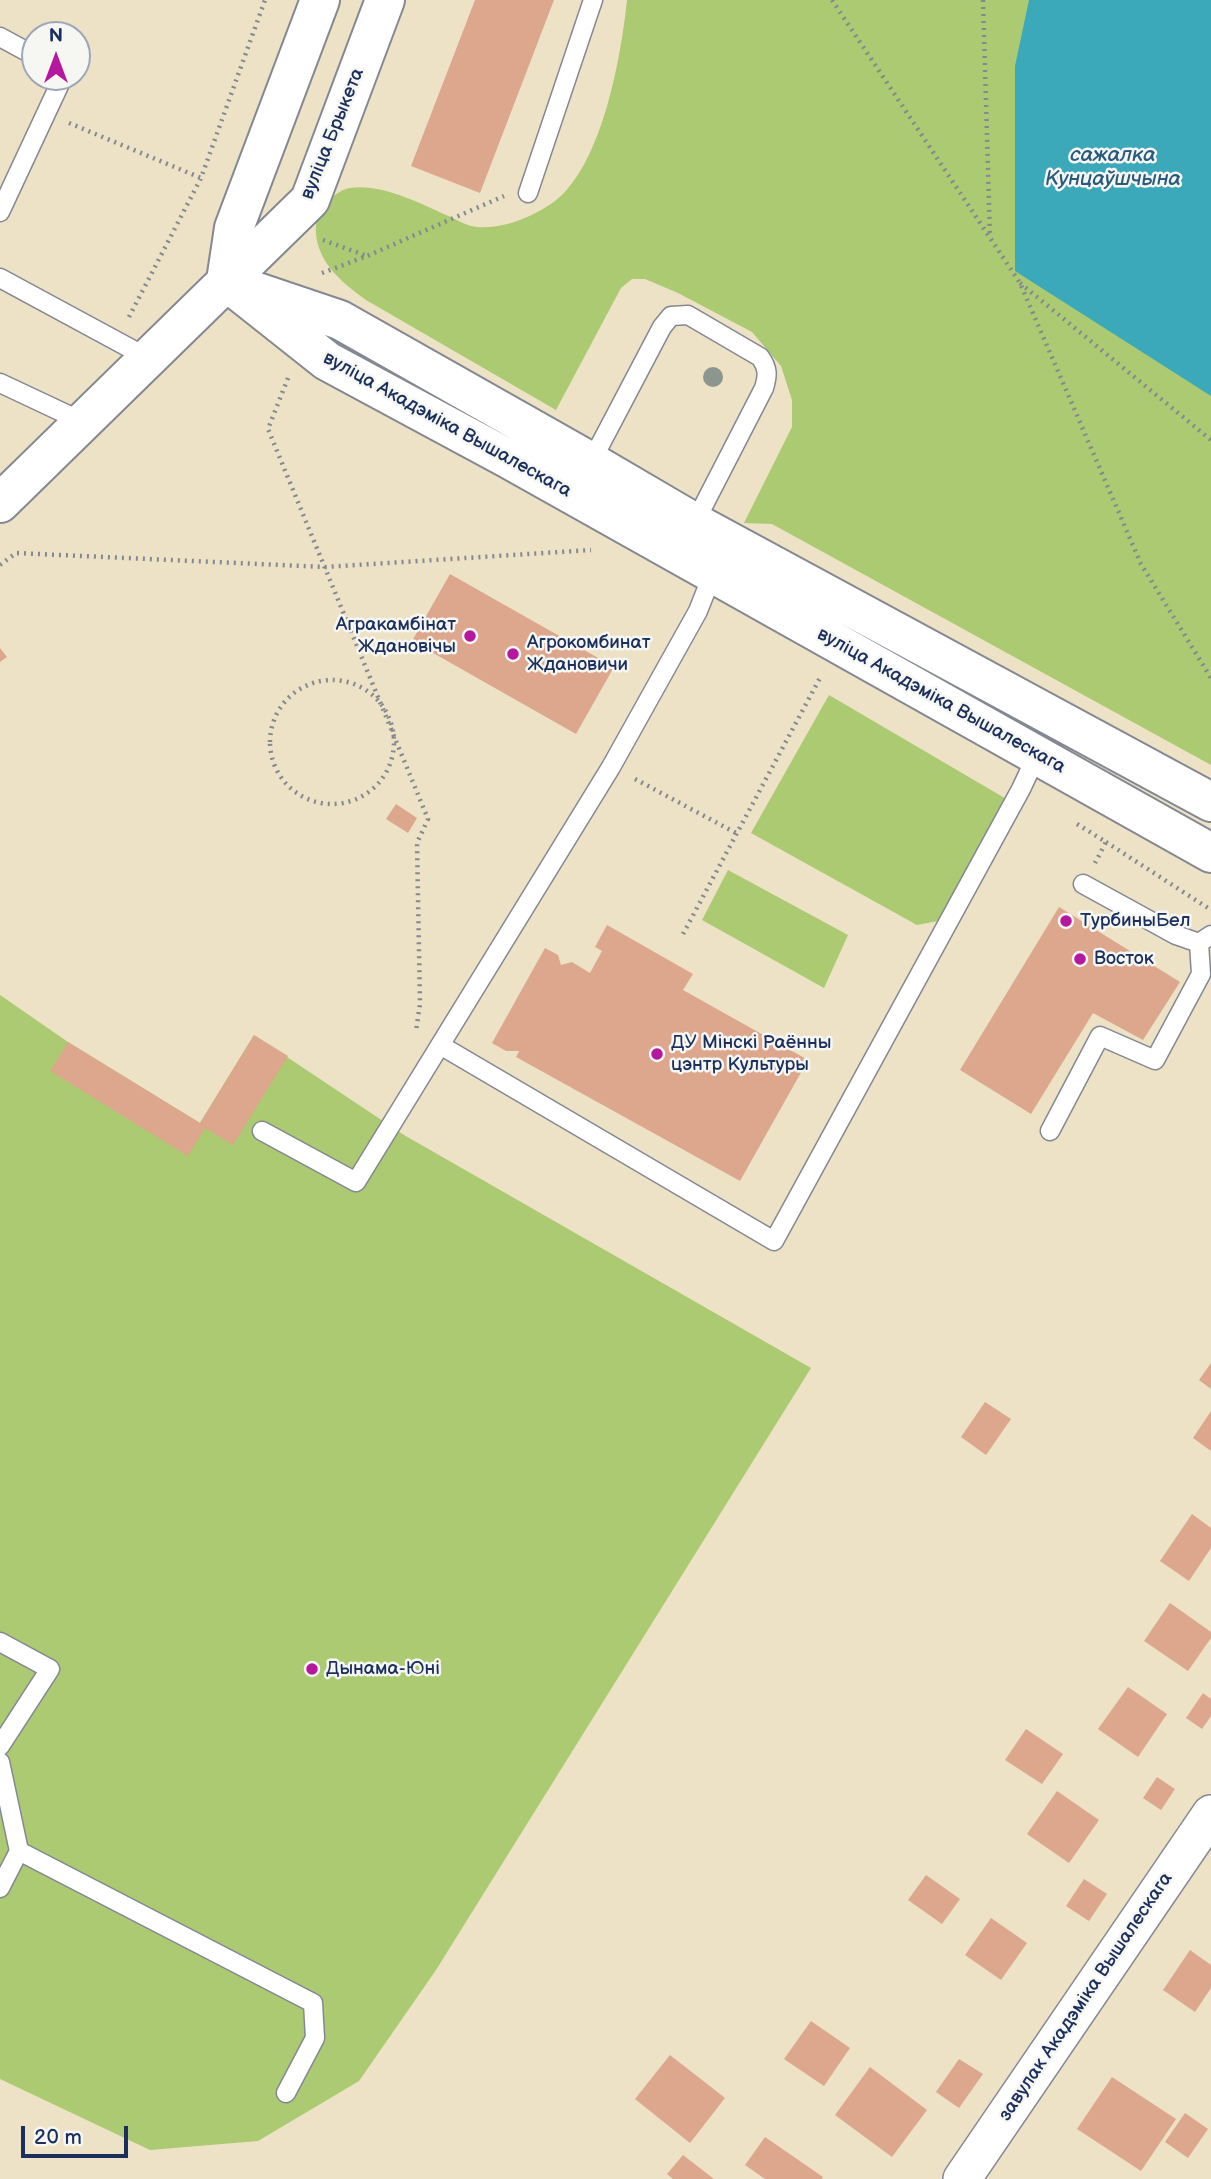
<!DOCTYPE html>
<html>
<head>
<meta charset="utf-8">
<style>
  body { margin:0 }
  #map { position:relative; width:1211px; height:2179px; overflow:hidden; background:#ede2c5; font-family:"Balsamiq Sans",sans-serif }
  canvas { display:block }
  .north { position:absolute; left:21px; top:21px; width:70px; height:70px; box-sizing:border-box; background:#f6f6f2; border:2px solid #9ea6b7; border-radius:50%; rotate:0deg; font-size:19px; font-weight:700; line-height:28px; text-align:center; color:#1b2f5e }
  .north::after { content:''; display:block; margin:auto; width:24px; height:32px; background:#b5179e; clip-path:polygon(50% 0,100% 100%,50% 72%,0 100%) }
  .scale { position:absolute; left:21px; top:2126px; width:107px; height:32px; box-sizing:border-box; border:4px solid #1b2f5e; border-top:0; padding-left:9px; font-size:21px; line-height:24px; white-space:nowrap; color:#1b2f5e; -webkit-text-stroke:5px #f6f6f2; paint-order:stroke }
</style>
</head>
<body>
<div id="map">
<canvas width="1211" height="2179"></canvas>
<div class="north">N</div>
<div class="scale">20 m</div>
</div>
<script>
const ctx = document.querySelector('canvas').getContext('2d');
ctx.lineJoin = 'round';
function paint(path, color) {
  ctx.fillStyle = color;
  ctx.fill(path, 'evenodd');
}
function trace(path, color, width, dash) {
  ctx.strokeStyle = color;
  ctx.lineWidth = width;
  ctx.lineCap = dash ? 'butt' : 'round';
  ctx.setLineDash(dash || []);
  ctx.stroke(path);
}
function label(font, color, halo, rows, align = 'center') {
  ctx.font = font + ' "Balsamiq Sans",sans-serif';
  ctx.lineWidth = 5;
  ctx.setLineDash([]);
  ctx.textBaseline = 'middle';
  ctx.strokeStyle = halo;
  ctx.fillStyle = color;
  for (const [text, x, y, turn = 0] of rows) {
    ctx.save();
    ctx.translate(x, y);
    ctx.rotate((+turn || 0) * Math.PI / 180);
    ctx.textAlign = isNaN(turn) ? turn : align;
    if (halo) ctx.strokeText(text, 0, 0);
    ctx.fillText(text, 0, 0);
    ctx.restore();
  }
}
const green = new Path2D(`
  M627 0H1211V765L772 524 744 523 792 427V400L781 366 752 332 678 293 645 279H632L621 288 556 410 366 300C341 282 313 259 316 224 316 218 322 211 325 205 330 198 341 189 350 188 380 183 420 203 446 215 454 218 463 224 471 226 488 230 512 224 527 217 539 212 554 203 563 194 604 152 621 57 627 0Z
  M829 695 1020 807 954 918 917 925 751 833Z
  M728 870 848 935 824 988 702 920Z
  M0 995 68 1042 200 1123 254 1035 404 1135 811 1368 436 1970 359 2081 258 2141 150 2150 0 2079Z`);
const water = new Path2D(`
  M1029 0H1211V396L1015 271V66Z`);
const building = new Path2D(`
  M475 0H554L480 193 411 166Z
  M450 574 614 667 576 734 412 641Z
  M0 648 7 657 0 662Z
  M396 804 417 818 408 833 386 819Z
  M1059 907 1180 982 1143 1040 1093 1013 1031 1114 960 1070Z
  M607 925 693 974 683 990 808 1060 740 1181 516 1057 519 1051H506L492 1043 545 948 558 955 561 965 572 962 590 973 602 951 595 947Z
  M254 1035 288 1056 233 1145 205 1128 188 1156 50 1071 68 1042 200 1123Z
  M1211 1363V1389L1199 1380Z
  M985 1402 1011 1419 986 1455 961 1437Z
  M1211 1411V1451L1193 1438Z
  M1192 1514 1211 1528V1548L1189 1581 1160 1561Z
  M1170 1603 1211 1632V1638L1188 1671 1144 1641Z
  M1128 1687 1167 1714 1138 1757 1098 1729Z
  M1203 1693 1211 1699V1716L1202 1729 1186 1718Z
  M1026 1729 1063 1754 1042 1784 1005 1760Z
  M1157 1777 1175 1789 1161 1810 1143 1798Z
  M1057 1791 1099 1820 1069 1863 1027 1834Z
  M926 1875 960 1899 942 1924 908 1900Z
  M1084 1879 1107 1894 1089 1921 1066 1906Z
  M991 1918 1027 1943 1001 1980 965 1955Z
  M1190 1950 1211 1965V1988L1195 2012 1163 1990Z
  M811 2021 850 2048 824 2086 784 2059Z
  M670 2055 725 2098 690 2143 635 2099Z
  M959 2059 983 2074 959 2108 936 2092Z
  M870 2067 927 2110 892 2157 835 2115Z
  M1112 2077 1176 2119 1141 2171 1077 2129Z
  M1185 2113 1208 2129 1188 2158 1165 2142Z
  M765 2137 823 2177 822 2179H765L745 2165Z
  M683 2155 714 2179H673L667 2174Z`);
const path = new Path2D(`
  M832 0 1020 283 1141 564 1211 678
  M983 0 990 237
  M69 123 201 178
  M323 240 367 256
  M322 273 367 256 504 196
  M1020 283 1211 440
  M129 317 201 178 265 0
  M288 378 268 429 428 819 417 843 420 1004 416 1031
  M0 565 16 553 325 567 591 550
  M270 742a62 62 0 1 1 124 0a62 62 0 1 1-124 0Z
  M635 779 736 833
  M1077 824 1106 842 1095 863
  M1106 842 1208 908
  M683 934 821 676`);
const service = new Path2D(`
  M0 37 35 56
  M528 193 593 0
  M0 212 63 77
  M0 278 148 358
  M0 383 83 422
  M590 464 662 327 671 316 688 315 760 357C768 368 768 375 764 388L693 526
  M1083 884 1176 935 1199 943 1211 935
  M440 1045 774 1241 1021 789 1037 755
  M262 1131 356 1182 611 767 698 611 713 573
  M1050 1131 1100 1036 1155 1060 1201 974 1199 943
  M0 1642 50 1669 0 1746
  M0 1762 19 1851
  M0 1888 19 1851 313 2003 315 2038 286 2093`);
const minor = new Path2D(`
  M962 2179 1211 1814`);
const tertiary = new Path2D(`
  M226 281 327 361 507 458 1211 853
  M226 281 234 228 320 0
  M257 292 340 320 591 462 695 523 1211 802
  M0 503 310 200 385 0`);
const trees = [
  [713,377]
];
const markers = [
  [470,636,7,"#b5179e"],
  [513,654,7,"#b5179e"],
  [1066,921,7,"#b5179e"],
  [1080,959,7,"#b5179e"],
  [657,1054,7,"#b5179e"],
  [312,1669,7,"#b5179e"]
];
const streetNames = [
  ["вуліца Брыкета",333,134,-68],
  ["вуліца Акадэміка Вышалескага",447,425,29],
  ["вуліца Акадэміка Вышалескага",941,701,29],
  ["завулак Акадэміка Вышалескага",1086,1997,-56]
];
const poiNames = [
  ["Агракамбінат",456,625,"right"],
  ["Ждановічы",456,647,"right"],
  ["Агрокомбинат",527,643],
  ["Ждановичи",527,665],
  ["ТурбиныБел",1080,921],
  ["Восток",1094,959],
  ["ДУ Мінскі Раённы",671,1043],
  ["цэнтр Культуры",671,1065],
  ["Дынама-Юні",326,1669]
];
const waterNames = [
  ["сажалка",1113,156],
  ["Кунцаўшчына",1113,180]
];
paint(green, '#abca72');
paint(water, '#3ba9ba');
paint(building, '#dca78c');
trace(service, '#848892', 21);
trace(minor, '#848892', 40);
trace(tertiary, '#848892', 42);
trace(path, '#848892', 4.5, [2, 5]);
trace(service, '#fff', 18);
trace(minor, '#fff', 37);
trace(tertiary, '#fff', 38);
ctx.fillStyle = '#8d958f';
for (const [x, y] of trees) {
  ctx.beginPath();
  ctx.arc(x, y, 10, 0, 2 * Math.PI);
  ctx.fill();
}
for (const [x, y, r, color] of markers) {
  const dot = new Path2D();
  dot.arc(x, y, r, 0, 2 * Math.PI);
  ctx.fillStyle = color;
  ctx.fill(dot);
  trace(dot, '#f6f6f2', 2.5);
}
label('19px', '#1b2f5e', '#f6f6f2', streetNames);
label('19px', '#1b2f5e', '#f6f6f2', poiNames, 'left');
label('italic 21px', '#265a7e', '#f6f6f2', waterNames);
</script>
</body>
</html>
